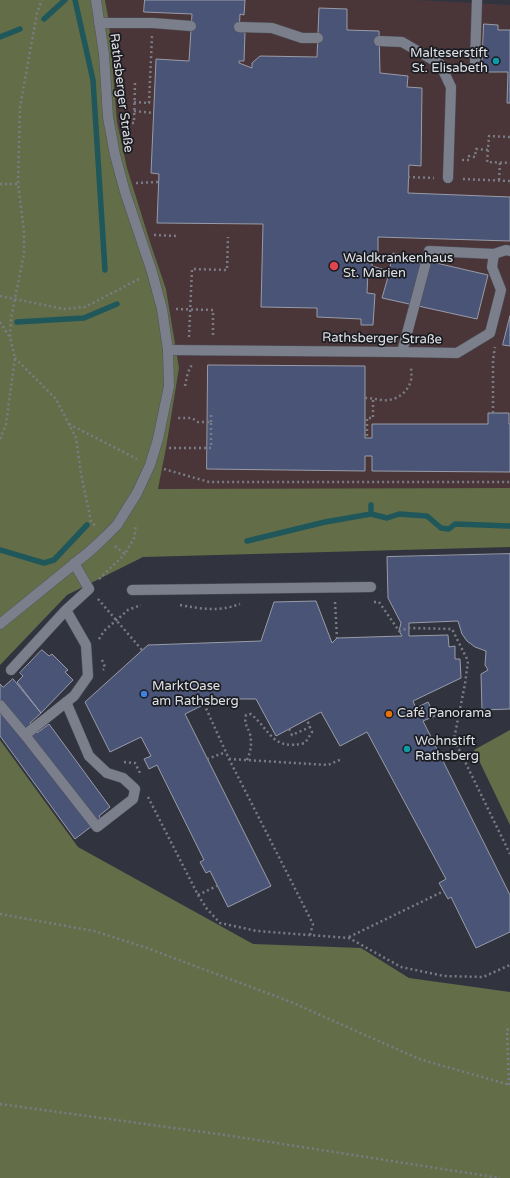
<!DOCTYPE html>
<html>
<head>
<meta charset="utf-8">
<style>
  body { margin:0 }
  canvas { display:block; background:#31343e }
</style>
</head>
<body>
<canvas width="510" height="1178"></canvas>
<script>
const ctx = document.querySelector('canvas').getContext('2d');
ctx.lineJoin = 'round';
function paint(path, color) {
  ctx.fillStyle = color;
  ctx.fill(path, 'evenodd');
}
function trace(path, color, width, dash) {
  ctx.strokeStyle = color;
  ctx.lineWidth = width;
  ctx.lineCap = dash ? 'butt' : 'round';
  ctx.setLineDash(dash || []);
  ctx.stroke(path);
}
function label(font, color, halo, rows, align = 'center') {
  ctx.font = font + ' "Varela Round",sans-serif';
  ctx.lineWidth = 3.5;
  ctx.setLineDash([]);
  ctx.textBaseline = 'middle';
  ctx.strokeStyle = halo;
  ctx.fillStyle = color;
  for (const [text, x, y, turn = 0] of rows) {
    ctx.save();
    ctx.translate(x, y);
    ctx.rotate((+turn || 0) * Math.PI / 180);
    ctx.textAlign = isNaN(turn) ? turn : align;
    if (halo) ctx.strokeText(text, 0, 0);
    ctx.fillText(text, 0, 0);
    ctx.restore();
  }
}
const medical = new Path2D(`
  M105 0H416L510 5V488L158 490 166 448 179 368 166 289 150 242 127 168 117 122 109 22Z`);
const forest = new Path2D(`
  M0 0H105L109 22 117 122 127 168 150 242 166 289 179 368 166 448 158 489 510 488V547L143 557 67 595 0 665Z
  M510 730V825L474 750Z
  M0 740 78 847 253 944 361 948 409 978 510 992V1178H0Z`);
const stream = new Path2D(`
  M75 0 93 80 105 270
  M44 19 65 0
  M0 37 20 29
  M17 322 84 318 117 304
  M371 514V505
  M247 541 325 522 371 514 387 518 399 514 427 516 441 528 449 529 455 524 510 526
  M0 550 44 563 54 560 87 525`);
const building = new Path2D(`
  M145 0H245L244 15 240 14 239 32H245L244 61H239V63L252 68V63L260 56 317 57 319 8 347 9V30L379 31 380 73 408 76 407 87 422 88 421 166 409 165 408 193 510 197V241L378 237V252H373L372 266 389 271 393 253 488 275 477 319 382 298 388 277 368 272 367 293 375 294 373 325H361V319L317 317V308L261 307 263 224 157 223 159 174 151 173 156 59 189 61 192 14 144 12Z
  M484 24 498 25V30H510V103H507L508 72H482Z
  M510 316V346L503 345Z
  M208 365 365 366V438H372V424H488V413H509V424H510V472L372 471V456H365V471L207 469Z
  M510 554V709L482 710 481 674 488 670 485 665 486 651 475 647 467 641 462 634 458 621 409 623V636L448 635 449 647 455 646V659H460L461 678 413 701 416 708 428 702 435 716 423 721 510 895V932L476 948 451 897 448 899 439 883 446 879 367 732 340 746 321 712 276 736 256 699H215L185 714 271 886 228 907 210 871 206 873 200 862 204 860 157 765 149 769 144 759 151 756 141 737 110 752 85 702 148 645 261 641 274 602 316 601 332 643 337 638 402 636 399 631 401 623 388 598 387 557Z
  M42 650 49 656 52 654 68 670 65 672 73 680 41 713 17 682 23 676 20 673Z
  M13 679 41 713 30 723 37 733 49 724 110 807 99 816 101 819 75 839 0 736V684L3 687Z`);
const path = new Path2D(`
  M134 102 149 103 152 36
  M134 111 154 113
  M122 123H134L135 83
  M510 137 489 136 487 162 510 163
  M462 160H469V156L475 157 476 149 488 150
  M408 177 434 178
  M463 179 510 181
  M499 180 500 162
  M136 183 158 182
  M0 184H17
  M154 235 177 236
  M0 296 64 309 85 307 139 279
  M176 309 213 310V336
  M0 322 9 336
  M189 337 192 269 227 270 228 237
  M15 358 56 399 76 438 81 474 91 521 96 527
  M185 386 188 372 191 367V364
  M365 398C371 398 376 399 381 400 395 402 408 393 411 380 412 375 411 371 411 367
  M493 413V360L495 347
  M211 422V415
  M69 424 137 459
  M367 436V418H373V398
  M0 439 6 424 15 358 10 337 11 318 24 254V231L18 184 20 107 37 13 42 0
  M169 448H211V422H198L192 418H176
  M164 469 209 482H510
  M115 546 125 554 134 538 136 524
  M99 579 125 554
  M98 599 142 650
  M335 602 337 638
  M374 602H379L399 631 409 628 452 629 468 661 465 684 454 739 510 854
  M180 605C202 609 218 612 240 604
  M99 639 104 631 128 610 141 605
  M102 660 105 667 103 670
  M204 704 229 759 313 924 310 935
  M289 729 292 735 310 727
  M207 759 226 752
  M229 759 328 765 342 759
  M247 760C251 751 252 744 250 734 247 725 244 725 246 715L251 714C271 731 272 751 305 743L312 732 307 720
  M124 762 135 763 140 773
  M148 797 198 895 217 886
  M198 895 207 909 220 923 257 931 349 938 401 967 444 976 483 977 510 965
  M0 914 94 931 147 948 291 1002 419 1059 510 1085
  M349 937 444 891
  M509 1085 507 1030 510 1028
  M0 1104 232 1136 500 1178`);
const service = new Path2D(`
  M99 23H153L191 26
  M239 27 272 28 302 38H318
  M379 41 402 42 440 64 451 87 448 178
  M475 63 477 0
  M494 254 429 251 402 352 457 353 490 333 501 290 492 267 494 254 506 250 510 251
  M132 590 371 587
  M11 670 66 610
  M0 705 25 735 97 827 133 799 135 789 123 778 107 773 89 756 66 702
  M25 735 74 696 88 676 86 645 66 610 89 589 74 563`);
const minor = new Path2D(`
  M168 350 402 352`);
const tertiary = new Path2D(`
  M0 624 90 551 105 537 117 525 137 493 150 465 158 439 169 386 168 350 162 309 152 272 125 192 115 155 108 117 104 54 96 0`);
const markers = [
  [496,61,4,"#0f9aa8"],
  [334,266,5,"#e0444e"],
  [144,694,4,"#3f7fe0"],
  [389,714,4,"#e8710a"],
  [407,749,4,"#0f9aa8"]
];
const poiNames = [
  ["Malteserstift",488,54,"right"],
  ["St. Elisabeth",488,69,"right"],
  ["Waldkrankenhaus",343,259],
  ["St. Marien",343,274],
  ["MarktOase",152,687],
  ["am Rathsberg",152,702],
  ["Café Panorama",397,714],
  ["Wohnstift",415,742],
  ["Rathsberg",415,757]
];
const streetNames = [
  ["Rathsberger Straße",121,93,83],
  ["Rathsberger Straße",382,339,1]
];
paint(medical, '#4a3639');
paint(forest, '#636e48');
trace(stream, '#1f575b', 5.5);
paint(building, '#4a5477');
trace(building, '#989ca8', 1);
trace(service, '#50525c', 11);
trace(minor, '#50525c', 11);
trace(tertiary, '#50525c', 11);
trace(path, '#7a7c85', 2.5, [2, 3]);
trace(service, '#7b7f8b', 10);
trace(minor, '#7b7f8b', 10);
trace(tertiary, '#7b7f8b', 10);
for (const [x, y, r, color] of markers) {
  const dot = new Path2D();
  dot.arc(x, y, r, 0, 2 * Math.PI);
  ctx.fillStyle = color;
  ctx.fill(dot);
  trace(dot, '#1a1c20', 1.5);
}
label('13px', '#dfe1e8', '#1a1c20', poiNames, 'left');
label('13px', '#dfe1e8', '#1a1c20', streetNames);
</script>
</body>
</html>
